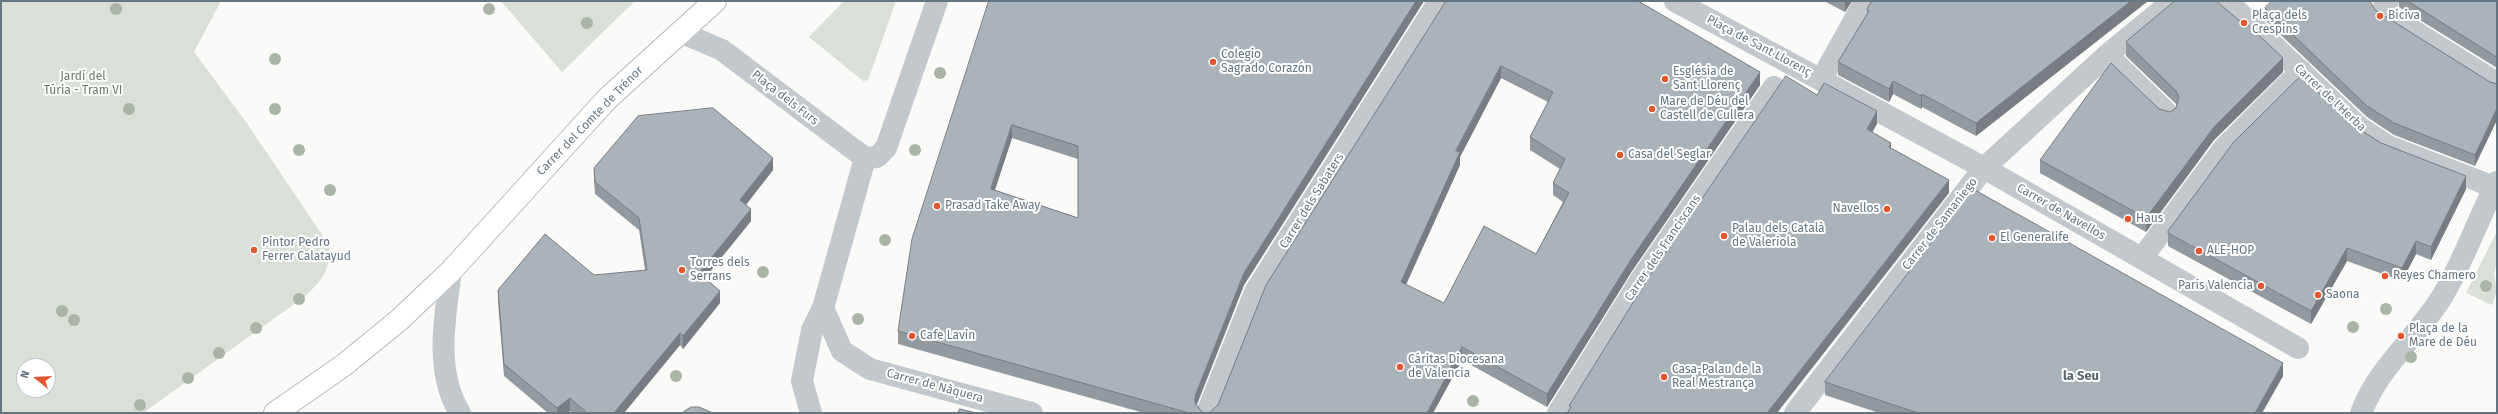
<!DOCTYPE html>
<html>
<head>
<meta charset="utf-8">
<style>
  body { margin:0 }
  #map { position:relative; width:2498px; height:414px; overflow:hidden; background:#fafaf8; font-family:"Fira Sans",sans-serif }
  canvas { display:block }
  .frame { position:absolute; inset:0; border:2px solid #657683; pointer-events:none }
  .north { position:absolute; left:16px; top:358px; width:40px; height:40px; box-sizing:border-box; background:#fff; border:1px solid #c1c8cd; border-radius:50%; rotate:288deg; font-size:11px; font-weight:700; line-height:16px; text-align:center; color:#657683 }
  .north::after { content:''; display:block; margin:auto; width:14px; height:18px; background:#e4572e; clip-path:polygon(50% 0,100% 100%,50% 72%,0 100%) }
</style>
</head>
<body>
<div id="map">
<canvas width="2498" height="414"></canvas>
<div class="frame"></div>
<div class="north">N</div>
</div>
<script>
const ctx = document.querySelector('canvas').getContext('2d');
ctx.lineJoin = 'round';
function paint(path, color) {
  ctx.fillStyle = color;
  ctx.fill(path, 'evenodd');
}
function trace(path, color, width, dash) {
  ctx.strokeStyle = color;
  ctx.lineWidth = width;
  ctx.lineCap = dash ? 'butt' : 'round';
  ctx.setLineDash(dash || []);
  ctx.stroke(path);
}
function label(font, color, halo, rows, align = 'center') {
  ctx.font = font + ' "Fira Sans",sans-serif';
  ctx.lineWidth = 4;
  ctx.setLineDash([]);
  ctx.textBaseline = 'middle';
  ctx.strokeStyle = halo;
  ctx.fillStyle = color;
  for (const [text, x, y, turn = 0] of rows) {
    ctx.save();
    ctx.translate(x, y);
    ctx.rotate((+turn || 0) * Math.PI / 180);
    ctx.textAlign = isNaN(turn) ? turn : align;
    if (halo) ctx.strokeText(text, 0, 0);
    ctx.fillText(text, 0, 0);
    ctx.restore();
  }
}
const green = new Path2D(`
  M1 1H221L194 52 246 122 329 245C330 271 323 280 304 297L143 413H1ZM24 366H48V390H24Z
  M501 1H635L562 72Z
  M844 1H896L868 80 863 81 809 37Z
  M2497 231V261L2494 274 2497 292 2492 305 2466 293Z`);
const pedestrian = new Path2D(`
  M1675 1 1984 168 2298 348
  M2227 1 2359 127 2388 146 2494 187
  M2388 1 2382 11 2497 83
  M2107 55 2167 113
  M1821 80 1865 1
  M2142 258 2224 148 2301 71
  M823 308 842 351 870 369 1032 413
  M811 413 802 381 812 330 823 308 865 158
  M1207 413 1255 292 1439 1
  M1558 413 1642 278 1774 87
  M1795 413 1984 168 2107 55 2173 1
  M2361 413C2378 367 2418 337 2443 295 2464 260 2478 219 2497 182`);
const minor = new Path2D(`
  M680 32 722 50 865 158 877 157 886 148 937 1
  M451 271C445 317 434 371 460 413`);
const primary = new Path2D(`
  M275 413 344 365 398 321 451 271 607 99 715 1`);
const trees = [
  [116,9],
  [489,9],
  [587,23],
  [275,59],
  [940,73],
  [129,109],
  [275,109],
  [299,150],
  [915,150],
  [330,190],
  [885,240],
  [763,272],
  [2486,286],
  [299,299],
  [2386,309],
  [62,311],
  [858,319],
  [74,320],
  [2353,327],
  [256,328],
  [219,353],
  [2411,357],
  [676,376],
  [188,378],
  [1473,401],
  [140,405]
];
const wall = new Path2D(`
  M989 1H1424L1244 285 1197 405 1202 412 1209 413 1218 405 1446 1 1760 85 1632 271 1547 407 1462 360 1433 413H1144L898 344V331ZM1501 78 1548 102 1530 137V150L1560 169 1553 183V195L1563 202 1536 254 1444 303 1406 285 1460 165V157ZM1012 138 1078 159V218L995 190Z
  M1824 1H1852L1845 12Z
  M1872 1H2148L1976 136 1922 107 1921 109 1893 94 1889 102 1838 75V62L1867 14V10Z
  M2399 1H2497V68L2399 7Z
  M2372 4 2375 10 2490 82 2475 166 2394 135 2367 117 2265 20V8Z
  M2126 42 2283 72 2214 140 2146 232 2040 173V160L2159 109 2170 112 2176 108 2177 106 2176 104 2126 56Z
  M2350 123 2381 143 2466 189 2431 260 2416 254 2402 281 2347 261 2311 324 2168 246V231Z
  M594 168 773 170 746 205 751 221 705 278 720 303 683 349 680 345 624 413H572L570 411 567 413H548L504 376 498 302V290L645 270 639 230 595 194 594 180Z
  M2283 376 2262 413H1879L1825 395V382Z`);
const shadedWall = new Path2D(`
  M1416 1H1424L1244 285 1195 408V396L1244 273Z
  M1845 1H1852L1845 12Z
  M2131 1H2148L1976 136V123Z
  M2283 58V72L2214 140 2146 232V218L2214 127Z
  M1501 66V78L1460 157V165L1401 295V282L1456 151Z
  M1760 72V85L1632 271 1547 407V394L1632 258Z
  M1893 81V94L1889 102V89Z
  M1922 94V107L1921 109V96Z
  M2497 108V120L2475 166V155Z
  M1877 111V124L1867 142V129Z
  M1012 125V138L991 201V189Z
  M1891 143V156L1889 147Z
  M773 158V170L740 212V200Z
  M2466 176V189L2431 260V247Z
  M1949 180V193L1777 413H1767Z
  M751 209V221L699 285V273Z
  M2416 241V254L2402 281V268Z
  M2347 248V261L2311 324V311Z
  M720 291V303L683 349V336Z
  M680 333V345L624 413H614Z
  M1462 347V360L1433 413H1427Z
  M2283 363V376L2262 413H2255Z
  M570 398V411L567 413H557V408Z`);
const building = new Path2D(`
  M989 1H1416L1244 273 1195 396V403L1202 412 1209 413 1218 405 1266 285 1446 1H1638L1760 72 1632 258 1547 394 1462 347 1427 413H1189L898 331 912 239ZM1501 66 1553 92 1530 137 1565 159 1553 183 1569 193 1536 254 1484 226 1444 303 1401 282 1460 152 1456 151ZM1012 125 1078 146V218L991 189Z
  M1872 1H2131L1976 123 1922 94 1921 96 1893 81 1889 89 1838 62 1869 11 1867 10Z
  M2175 1H2216L2246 26 2247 24 2283 58 2214 127 2146 218 2040 160 2111 63 2159 109 2170 112 2176 108 2179 97 2176 91 2126 42Z
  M2272 1H2370L2375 10 2490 82 2497 84V108L2475 155 2394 123 2367 106 2265 8Z
  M2408 1H2497V57Z
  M1786 76 1817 95 1824 83 1877 111 1867 129 1891 143 1889 147 1949 180 1767 413H1567L1571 407 1569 406 1652 272Z
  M2301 76 2350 123 2381 143 2466 176 2431 247 2416 241 2402 268 2347 248 2311 311 2168 233V231L2233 143Z
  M713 108 773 158 740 200 751 209 699 273 720 291 683 336 680 333 614 413H587L570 398 557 408 504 364 498 290 545 234 594 275 647 270 639 218 595 182 594 168 638 116Z
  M1973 189 2283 363 2255 413H1918L1825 382Z
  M691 407H699L713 413H682Z
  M960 409 976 413H958Z`);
const markers = [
  [2380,16,4,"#e4572e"],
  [2244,23,4,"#e4572e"],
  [1213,62,4,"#e4572e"],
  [1665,79,4,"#e4572e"],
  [1652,109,4,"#e4572e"],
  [1620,155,4,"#e4572e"],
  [937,206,4,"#e4572e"],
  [1887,209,4,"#e4572e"],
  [2128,219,4,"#e4572e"],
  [1724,236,4,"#e4572e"],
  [1992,238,4,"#e4572e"],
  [254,250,4,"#e4572e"],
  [2199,251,4,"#e4572e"],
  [682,270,4,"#e4572e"],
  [2385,276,4,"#e4572e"],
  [2261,286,4,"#e4572e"],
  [2318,295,4,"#e4572e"],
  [912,336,4,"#e4572e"],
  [2401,336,4,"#e4572e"],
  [1400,367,4,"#e4572e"],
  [1664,377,4,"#e4572e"]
];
const poiNames = [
  ["Plaça dels",2252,16],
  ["Crespins",2252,30],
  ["Biciva",2388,16],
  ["Colegio",1221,55],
  ["Sagrado Corazón",1221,69],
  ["Església de",1673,72],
  ["Sant Llorenç",1673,86],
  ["Mare de Déu del",1660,102],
  ["Castell de Cullera",1660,116],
  ["Casa del Seglar",1628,155],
  ["Prasad Take Away",945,206],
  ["Navellos",1879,209,"right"],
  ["Haus",2136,219],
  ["Palau dels Català",1732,229],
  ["de Valeriola",1732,243],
  ["El Generalife",2000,238],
  ["Pintor Pedro",262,243],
  ["Ferrer Calatayud",262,257],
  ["ALE-HOP",2207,251],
  ["Torres dels",690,263],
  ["Serrans",690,277],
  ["Reyes Chamero",2393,276],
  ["París Valencia",2253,286,"right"],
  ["Saona",2326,295],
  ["Plaça de la",2409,329],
  ["Mare de Déu",2409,343],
  ["Cafe Lavin",920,336],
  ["Cáritas Diocesana",1408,360],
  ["de Valencia",1408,374],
  ["Casa-Palau de la",1672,370],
  ["Real Mestrança",1672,384]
];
const streetNames = [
  ["Plaça de Sant Llorenç",1759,46,28],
  ["Plaça dels Furs",785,98,38],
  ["Carrer de l'Herba",2330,98,43],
  ["Carrer del Comte de Trénor",590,121,-46],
  ["Carrer dels Sabaters",1312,201,-58],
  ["Carrer de Navellos",2061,212,30],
  ["Carrer de Samaniego",1940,224,-52],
  ["Carrer dels Franciscans",1663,248,-56],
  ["Carrer de Nàquera",935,386,15]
];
const parkNames = [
  ["Jardí del",83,77],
  ["Túria - Tram VI",83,91]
];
const neighbourhoodNames = [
  ["la Seu",2081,376]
];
paint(green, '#dadfd7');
trace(primary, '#b5babe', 24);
trace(pedestrian, '#c3c8cc', 22);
trace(minor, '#c3c8cc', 22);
trace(primary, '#fff', 22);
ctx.fillStyle = '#aab4a7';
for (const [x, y] of trees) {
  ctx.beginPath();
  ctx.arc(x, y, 6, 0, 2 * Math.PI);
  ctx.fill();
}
paint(wall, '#929a9f');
paint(shadedWall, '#777d82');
paint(building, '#aab3b9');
trace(building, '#777d82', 1);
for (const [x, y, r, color] of markers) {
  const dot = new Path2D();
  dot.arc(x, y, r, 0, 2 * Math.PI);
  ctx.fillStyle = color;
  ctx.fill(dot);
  trace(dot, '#fff', 1.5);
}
label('12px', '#657683', '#fff', poiNames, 'left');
label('12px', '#657683', '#fff', streetNames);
label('12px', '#687a64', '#fff', parkNames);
label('bold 13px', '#57646e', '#fff', neighbourhoodNames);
</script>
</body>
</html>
